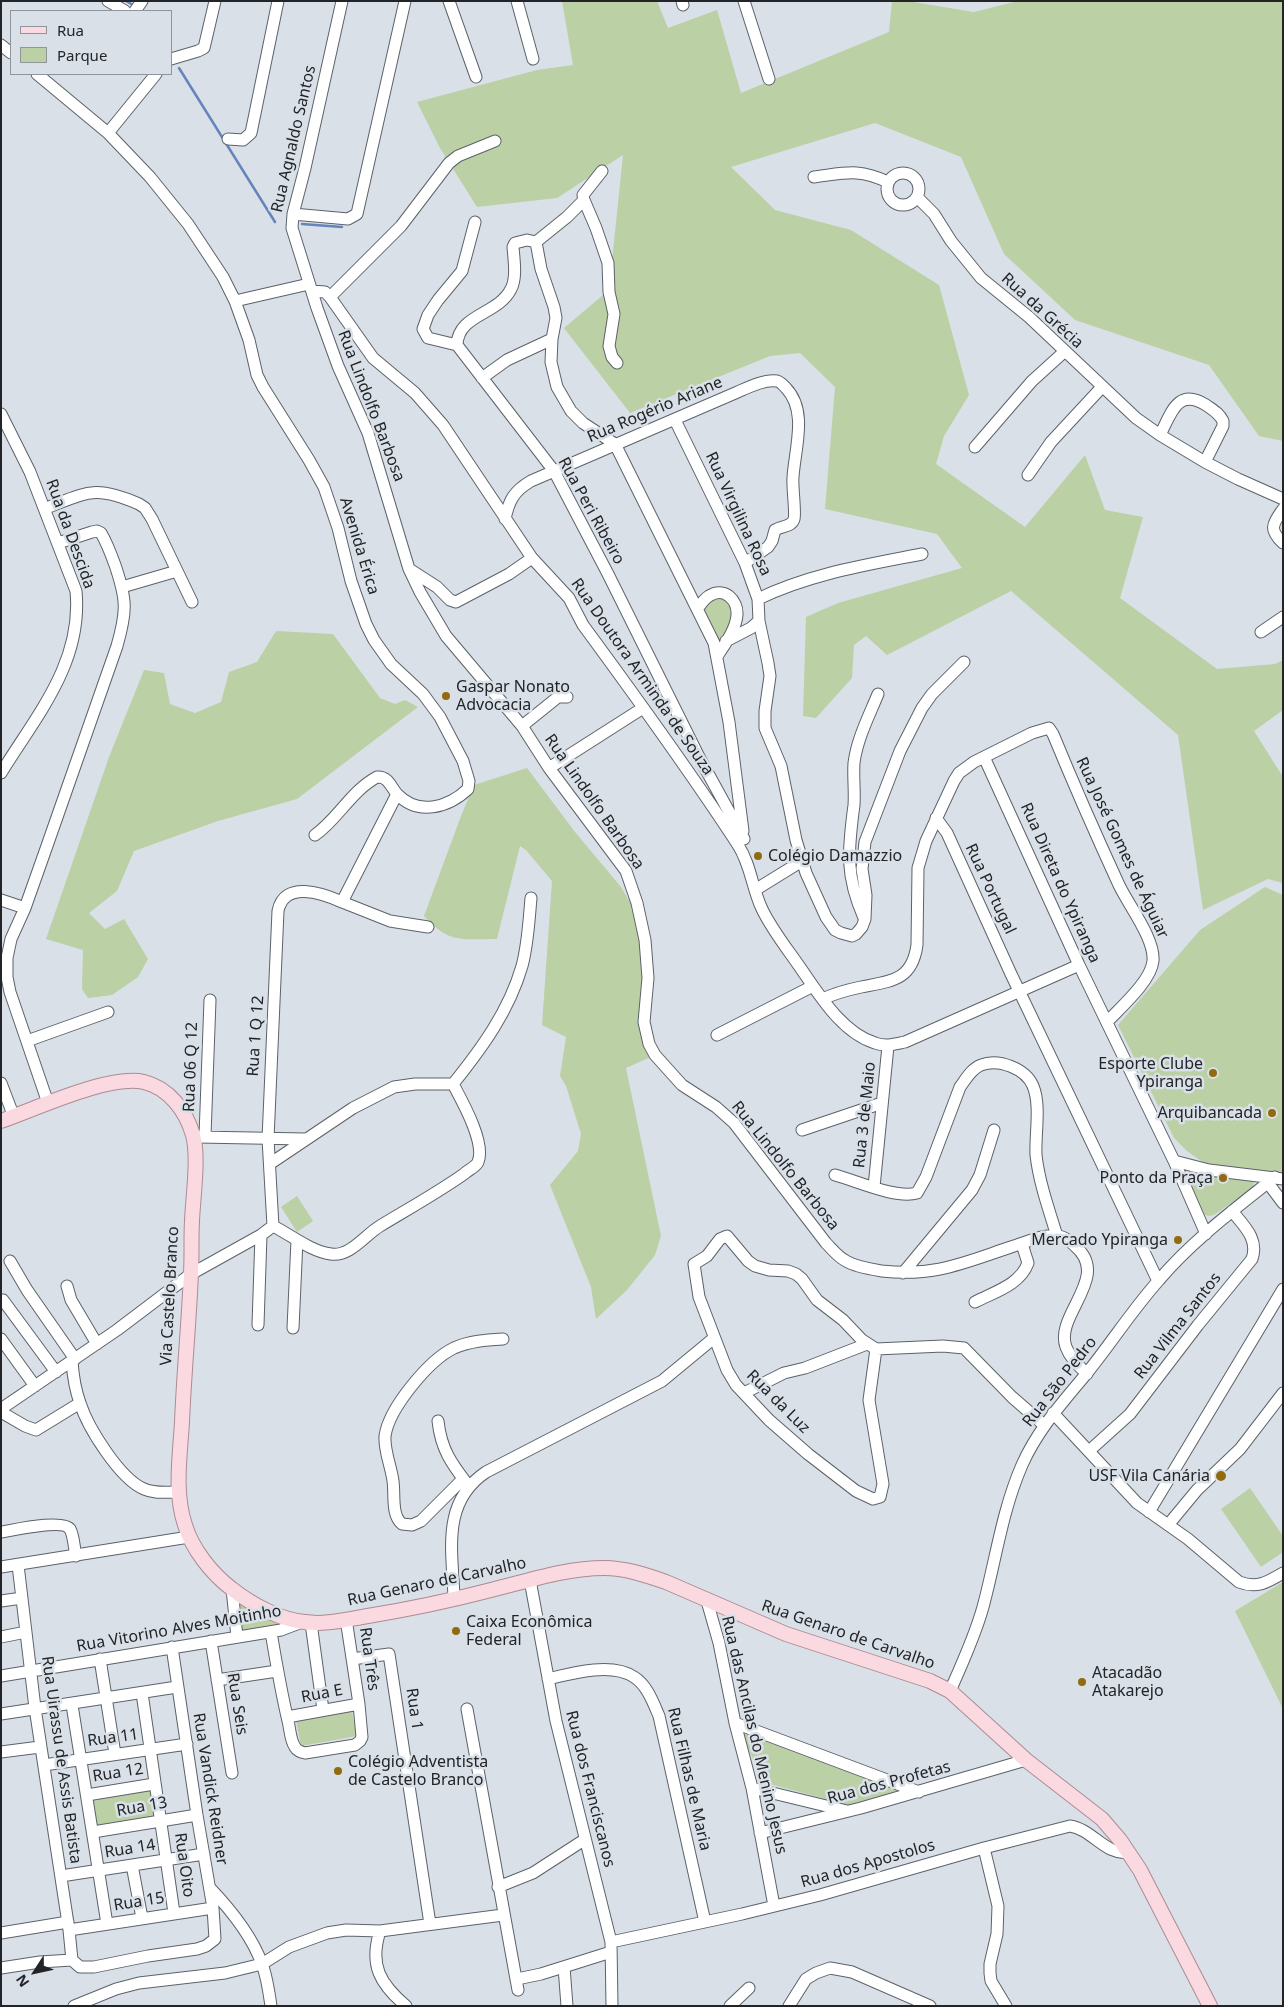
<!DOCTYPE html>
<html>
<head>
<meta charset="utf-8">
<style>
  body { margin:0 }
  #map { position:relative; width:1284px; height:2007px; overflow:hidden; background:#d9e0e8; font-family:"Noto Sans",sans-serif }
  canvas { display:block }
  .frame { position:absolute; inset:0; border:2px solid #222427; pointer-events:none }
  .legend { position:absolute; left:10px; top:10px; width:162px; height:65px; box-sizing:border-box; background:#d9e0e8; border:1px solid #90959b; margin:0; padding:6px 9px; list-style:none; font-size:15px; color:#222427 }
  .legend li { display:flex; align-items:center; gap:10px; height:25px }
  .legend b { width:25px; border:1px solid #90959b }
  .north { position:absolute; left:10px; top:1947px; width:50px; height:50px; -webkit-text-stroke:4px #d9e0e8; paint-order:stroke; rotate:235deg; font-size:14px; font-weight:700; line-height:20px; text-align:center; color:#222427 }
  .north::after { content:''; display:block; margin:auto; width:18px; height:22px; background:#222427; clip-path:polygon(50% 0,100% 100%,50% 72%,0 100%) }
</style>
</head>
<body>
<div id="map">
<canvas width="1284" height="2007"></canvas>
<div class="frame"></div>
<ul class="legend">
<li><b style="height:6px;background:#fadae0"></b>Rua</li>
<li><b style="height:14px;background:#bbd0a5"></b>Parque</li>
</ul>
<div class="north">N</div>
</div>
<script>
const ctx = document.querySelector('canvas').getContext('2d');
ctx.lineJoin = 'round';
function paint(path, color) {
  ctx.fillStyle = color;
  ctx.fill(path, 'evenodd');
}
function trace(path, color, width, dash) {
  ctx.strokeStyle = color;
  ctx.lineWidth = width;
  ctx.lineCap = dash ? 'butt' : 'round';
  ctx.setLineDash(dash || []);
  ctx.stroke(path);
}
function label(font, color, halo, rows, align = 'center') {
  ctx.font = font + ' "Noto Sans",sans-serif';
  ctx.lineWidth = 5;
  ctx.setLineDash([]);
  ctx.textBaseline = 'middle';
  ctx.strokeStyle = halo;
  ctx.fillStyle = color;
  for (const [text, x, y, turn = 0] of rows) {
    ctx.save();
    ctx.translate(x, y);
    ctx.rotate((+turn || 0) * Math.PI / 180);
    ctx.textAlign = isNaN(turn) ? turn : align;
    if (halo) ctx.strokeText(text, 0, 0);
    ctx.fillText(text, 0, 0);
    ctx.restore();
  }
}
const green = new Path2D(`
  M562 1H657L668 28 717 10 741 93 889 32 892 1H907L974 12 1018 1H1283V441L1259 436 1209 365 1075 320 1004 254 961 157 875 123 731 167 775 210 851 230 939 285 969 395 944 436 936 464 1025 527 1085 455 1105 510 1143 517 1120 598 1217 669 1275 664 1283 660V710L1254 731 1283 777V883L1268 879 1203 910 1178 735 1011 591 887 655 866 636 854 645 852 678 816 718 803 716 806 617 838 603 962 568 937 534 825 509 835 387 800 353 770 356 630 413 564 328 609 290 623 155 557 198 477 207 440 148 417 102 537 70 573 65Z
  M724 595 734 615 720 647 702 609 706 602Z
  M276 631 333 634 380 698 395 704 405 700 418 707 297 799 218 821 134 851 117 891 89 913 105 929 124 919 148 959 138 977 112 995 88 998 82 989 83 950 46 939 109 757 144 670 164 673 170 704 195 713 221 702 229 672 257 662Z
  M527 768 575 832 621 887 635 911 648 978 644 1022 655 1055 626 1068 661 1236 655 1255 627 1290 596 1319 591 1287 550 1185 578 1151 581 1134 566 1086 560 1076 566 1037 542 1025 552 881 526 850 520 846 497 939C462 939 449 944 424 916L461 816 474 785Z
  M1265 887 1283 895V1176L1204 1163 1187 1151 1174 1138 1118 1025 1200 930Z
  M1190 1171 1251 1179 1254 1183 1253 1188 1214 1215 1208 1216 1204 1214 1187 1177Z
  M297 1196 313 1221 297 1232 281 1207Z
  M1250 1488 1283 1536V1552L1261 1567 1221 1509Z
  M1283 1582V1709L1235 1611Z
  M240 1600 283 1624 242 1632Z
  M352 1711 357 1736 301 1746 296 1721Z
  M746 1732 897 1787 896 1794 852 1806 762 1782 743 1735Z
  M152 1788 157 1817 98 1828 92 1798Z`);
const stream = new Path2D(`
  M126 1 133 5
  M179 68 275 222
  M302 224 342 227`);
const minor = new Path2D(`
  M108 1 125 11
  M342 1 305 168 293 214 292 228 317 308 338 366 368 433 409 569 420 592 446 636 522 726 549 768 626 871 637 903 645 940 648 978 644 1022 649 1044 655 1055 682 1085 716 1107 734 1123 826 1243C832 1249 838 1257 846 1261 856 1267 870 1269 882 1271 934 1277 963 1263 1011 1247 1025 1243 1044 1233 1059 1236 1064 1237 1071 1242 1075 1246 1112 1277 1054 1315 1066 1347 1070 1358 1079 1366 1087 1374
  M449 1 476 77
  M517 1 533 59
  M682 1 683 5
  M744 1 769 79
  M135 11 142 1
  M1 45 11 53
  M171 59 198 51 204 48 215 1
  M37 74 108 133 150 177 188 224 223 277 235 301 249 340 257 375 263 387 309 460 324 487 338 528 351 581 366 624 374 640 391 664 423 694 440 717 463 761 469 781 468 789C448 808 418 816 397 794 391 787 388 776 377 777 351 791 338 819 315 835
  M108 133 156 74
  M228 139 243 140 251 133 278 1
  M887 189a16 16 0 1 1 32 0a16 16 0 1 1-32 0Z
  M814 177C846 173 858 168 888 182
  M917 197 934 214 951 241 981 278 1029 317 1136 418 1160 435 1205 462 1238 479 1283 499
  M584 200 596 228 608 263 609 292 614 314 609 346 612 357 617 363
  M293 214 348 219 357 214 405 1
  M536 242 527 240 515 243 513 247C514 260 517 278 511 289 498 315 458 314 457 345L554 471 608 574 699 757 744 839
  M536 242 541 269 554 307 556 318 552 339 551 362 557 387 571 411 583 423 615 444 714 643 729 722 743 831
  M536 242 567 217 584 200 583 195 602 171
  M312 291 325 292 330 297 373 358 415 393 443 425 532 558 569 598 583 625C636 697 689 770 738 845 751 865 752 888 762 909 771 928 785 946 797 963 817 991 840 1032 875 1043 886 1047 895 1044 905 1042L1079 965
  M330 297 401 226 449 163 458 156 495 141
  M235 301 309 284
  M457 345 428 338 423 329 428 315 438 300 462 271 475 222
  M482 378 507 360 552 339
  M1 414 30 472 76 591C83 663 36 716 1 773
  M675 420 745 563 758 599 759 621 768 663 770 676 765 711V728L781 766 796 840 806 873 826 917 835 930 841 933 852 936 856 934 862 927 865 919 866 895 862 869 865 842 900 751 922 708 932 694 964 662
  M1160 435C1171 414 1177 387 1206 405 1213 410 1219 413 1223 421V426L1205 462
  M975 447 1032 381 1064 352
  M1028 475 1051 442 1102 387
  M46 508C88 492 95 485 139 504L145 508 152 519 192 602
  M1283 509C1273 524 1268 529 1283 543
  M505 519C509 500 514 491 531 481L733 394C745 389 763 379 777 381 781 382 783 385 786 388 808 411 795 448 793 477 792 487 796 513 794 519 792 527 781 526 775 530L772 541 768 547 745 563
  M409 569 437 587 450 600 456 602 509 574 532 558
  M122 587 177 571
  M758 599C809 574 866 565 922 554
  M698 608C701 604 704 599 709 596 724 586 738 600 737 615 736 629 725 644 718 655
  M1261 632 1283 617
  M726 641 751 628 759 621
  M522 726 558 697H567
  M984 757 1079 965 1174 1161 1206 1234
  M549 768 643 708
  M936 818 947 833 1011 974 1158 1281
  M755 890 802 861
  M1 900 25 908
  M342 902 390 921 428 927
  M864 918C845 875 848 850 854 805 855 791 853 777 854 763 857 739 869 716 878 694
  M823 999C835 993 847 990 861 987 891 981 912 981 917 945L918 868 926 841 954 781 959 773 974 762 1032 733 1049 728 1053 734C1074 785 1096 835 1119 885 1129 906 1155 939 1153 961 1151 981 1121 1007 1107 1022
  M717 1035 813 986
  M27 1041 108 1012
  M1 1083 14 1117
  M453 1084C482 1048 509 1011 522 966 528 944 529 920 531 898
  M48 1103 10 992 7 977V958L11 939 25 908 48 843 117 646C127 611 127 600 115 565 111 554 107 543 101 533L97 531 92 532 58 543
  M802 1130 882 1103
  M205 1136 210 1000
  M198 1137 305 1139
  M1174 1161 1209 1170 1283 1179
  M271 1163 353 1108 394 1087 415 1084H453C462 1101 486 1143 478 1162 476 1167 468 1170 464 1174 437 1193 408 1209 380 1226 365 1235 350 1257 331 1254 310 1251 291 1235 273 1226
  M835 1175C857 1181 896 1199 917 1193L926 1177 960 1087C966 1079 971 1069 981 1065 999 1058 1026 1069 1033 1086 1041 1105 1035 1134 1036 1155 1039 1182 1049 1210 1057 1236
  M1268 1183 1283 1203
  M874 1187 888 1046
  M273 1226 268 1139 278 911C284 880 322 893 342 902L397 794
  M10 1261 27 1290 75 1359
  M903 1273 972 1190 980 1175 994 1130
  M67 1286 71 1300 97 1344
  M3 1300 56 1372
  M975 1302C994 1292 1020 1285 1028 1263L1022 1244
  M258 1325 261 1235
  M293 1328 297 1240
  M1 1339 35 1386
  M876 1349 869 1400 883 1484 880 1497 873 1499 856 1491 808 1454 769 1420 736 1385 727 1370 699 1297 694 1264 707 1256 720 1239 727 1236 748 1261 755 1266 769 1270 788 1271 796 1274 802 1279 817 1300 843 1320 862 1340 876 1349 943 1346 964 1348 1012 1397 1044 1425
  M72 1361C73 1376 75 1389 80 1403 88 1428 120 1479 144 1489 155 1494 167 1492 179 1492
  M744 1393 784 1373 805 1368 867 1344
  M1 1409 117 1330 191 1274 261 1235 273 1226
  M1 1412 25 1426 36 1430 80 1403
  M1053 1413 1137 1503 1188 1539 1239 1582C1257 1589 1268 1582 1283 1573
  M438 1421C441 1449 451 1463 468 1485
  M1089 1451 1130 1414 1198 1325 1252 1259C1259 1239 1244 1226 1232 1211
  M463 1479 421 1521 412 1525 402 1524C391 1515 395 1494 393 1481 391 1466 384 1451 385 1436 389 1408 429 1360 454 1348 470 1341 486 1340 503 1339
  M1149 1512 1283 1289
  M1168 1525 1197 1490 1240 1449 1283 1393
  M1 1532C14 1530 63 1519 70 1529 74 1536 74 1548 76 1556
  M18 1565 35 1708 69 1930 72 1960
  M1 1567 189 1537
  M530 1580 556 1721 611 1942 612 2006
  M232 1589 237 1637
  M454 1599C453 1553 440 1503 486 1472L662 1381 714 1338
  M1 1601 22 1598
  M707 1601 719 1643 735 1723 752 1788 774 1906
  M346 1619 359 1704
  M311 1623 323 1710
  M271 1632C276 1662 281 1691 288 1721 290 1728 290 1740 295 1747 297 1751 301 1752 305 1753L355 1745 360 1741 362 1737 359 1704 287 1717
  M1 1637 26 1632
  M211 1641 232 1773
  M100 1659 115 1754
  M352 1659 389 1654 430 1924
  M1 1676 281 1630 302 1622
  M548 1679C572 1673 612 1662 634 1677 647 1685 653 1702 659 1716L705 1922
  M217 1680 277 1671
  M950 1691C962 1664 975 1636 983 1607 996 1559 1002 1511 1022 1465 1038 1429 1063 1402 1087 1373 1112 1342 1133 1309 1159 1280 1192 1241 1235 1209 1275 1177
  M142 1693 174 1913
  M72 1705 107 1924
  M467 1709 518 1990
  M1 1714 177 1687
  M735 1723 919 1792
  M1 1752 40 1747
  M44 1765 187 1744
  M752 1788 847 1811
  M87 1795 154 1784
  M93 1832 197 1815
  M760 1833 861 1808 1026 1760
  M984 1848 998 1906 997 1934 990 1964V1973L991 1981 1006 2006
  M132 1865 142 1918
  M61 1876 204 1854
  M498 1887 533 1873 584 1840
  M210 1888C230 1909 252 1936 262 1964 267 1977 269 1992 271 2006
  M69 1930 213 1908
  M380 1931C369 1965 380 1984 406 2006
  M1 1933 68 1922
  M611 1942 742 1914 820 1895 984 1848 1070 1826C1092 1829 1106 1856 1128 1852
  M72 1960 80 1967H94L148 1956 197 1949 206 1946 215 1939 213 1908 197 1815 172 1647
  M564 1967 567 2006
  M1 1968 40 1962 72 1960
  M517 1979 541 1974 611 1952
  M74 2006 116 1989 139 1983 225 1973 262 1964 289 1947 327 1933 346 1930 380 1931 503 1915
  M730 2006 749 1988
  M789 2006 806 1979 816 1973 830 1968 852 1972 930 2006`);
const major = new Path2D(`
  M1 1121C36 1109 109 1074 144 1082 169 1088 186 1111 193 1135 199 1157 193 1197 192 1221 191 1238 192 1255 191 1273 189 1322 184 1372 182 1422 180 1456 174 1492 185 1525 192 1549 212 1574 232 1589 251 1604 280 1620 305 1622 323 1625 344 1620 362 1617 405 1610 449 1601 491 1590 528 1581 566 1568 604 1568 625 1568 646 1575 666 1582L786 1634 930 1681 950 1691 1026 1760 1102 1819 1120 1840 1140 1870 1210 2006`);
const markers = [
  [446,696,5,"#916a11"],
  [758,856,5,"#916a11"],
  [1213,1073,5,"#916a11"],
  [1272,1113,5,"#916a11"],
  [1223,1178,5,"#916a11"],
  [1178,1240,5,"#916a11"],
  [1221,1476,6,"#916a11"],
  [456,1631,5,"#916a11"],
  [1082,1682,5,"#916a11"],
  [338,1771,5,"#916a11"]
];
const streetNames = [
  ["Rua Agnaldo Santos",294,139,-77],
  ["Rua da Grécia",1042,311,42],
  ["Rua Lindolfo Barbosa",371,406,69],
  ["Rua Rogério Ariane",655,410,-23],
  ["Rua Peri Ribeiro",591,511,61],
  ["Rua Virgilina Rosa",738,514,65],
  ["Rua da Descida",70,534,70],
  ["Avenida Érica",359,546,73],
  ["Rua Doutora Arminda de Souza",642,677,55],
  ["Rua Lindolfo Barbosa",594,802,55],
  ["Rua José Gomes de Águiar",1122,848,65],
  ["Rua Direta do Ypiranga",1060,883,66],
  ["Rua Portugal",990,889,65],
  ["Rua 1 Q 12",256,1036,-86],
  ["Rua 06 Q 12",191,1067,-88],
  ["Rua 3 de Maio",865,1115,-84],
  ["Rua Lindolfo Barbosa",785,1166,51],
  ["Via Castelo Branco",170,1296,-87],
  ["Rua Vilma Santos",1178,1326,-52],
  ["Rua São Pedro",1060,1382,-52],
  ["Rua da Luz",778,1402,45],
  ["Rua Genaro de Carvalho",437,1582,-12],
  ["Rua Vitorino Alves Moitinho",179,1629,-10],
  ["Rua Genaro de Carvalho",848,1635,19],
  ["Rua Três",369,1659,82],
  ["Rua E",322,1694,-11],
  ["Rua Seis",237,1704,81],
  ["Rua 1",414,1709,82],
  ["Rua das Ancilas do Menino Jesus",754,1735,77],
  ["Rua 11",113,1738,-8],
  ["Rua Uirassu de Assis Batista",61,1760,82],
  ["Rua 12",118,1773,-9],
  ["Rua Filhas de Maria",689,1779,77],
  ["Rua dos Profetas",889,1783,-15],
  ["Rua Vandick Reidner",210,1789,81],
  ["Rua dos Franciscanos",590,1789,76],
  ["Rua 13",142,1807,-10],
  ["Rua 14",130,1849,-9],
  ["Rua dos Apostolos",868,1864,-16],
  ["Rua Oito",184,1865,82],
  ["Rua 15",139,1902,-9]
];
const poiNames = [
  ["Gaspar Nonato",456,687],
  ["Advocacia",456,705],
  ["Colégio Damazzio",768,856],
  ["Esporte Clube",1203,1064,"right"],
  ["Ypiranga",1203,1082,"right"],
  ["Arquibancada",1262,1113,"right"],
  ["Ponto da Praça",1213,1178,"right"],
  ["Mercado Ypiranga",1168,1240,"right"],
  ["USF Vila Canária",1210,1476,"right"],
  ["Caixa Econômica",466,1622],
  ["Federal",466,1640],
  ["Atacadão",1092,1673],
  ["Atakarejo",1092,1691],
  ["Colégio Adventista",348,1762],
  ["de Castelo Branco",348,1780]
];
paint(green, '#bbd0a5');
trace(stream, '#6684bc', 2.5);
trace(minor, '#5c6269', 13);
trace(major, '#ac8b92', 16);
trace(minor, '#fff', 11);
trace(major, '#fadae0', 14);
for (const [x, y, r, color] of markers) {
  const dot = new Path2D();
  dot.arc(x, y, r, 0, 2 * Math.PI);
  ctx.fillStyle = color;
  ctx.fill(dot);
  trace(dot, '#d9e0e8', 2);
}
label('16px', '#222427', '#d9e0e8', streetNames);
label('16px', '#222427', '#d9e0e8', poiNames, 'left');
</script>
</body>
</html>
